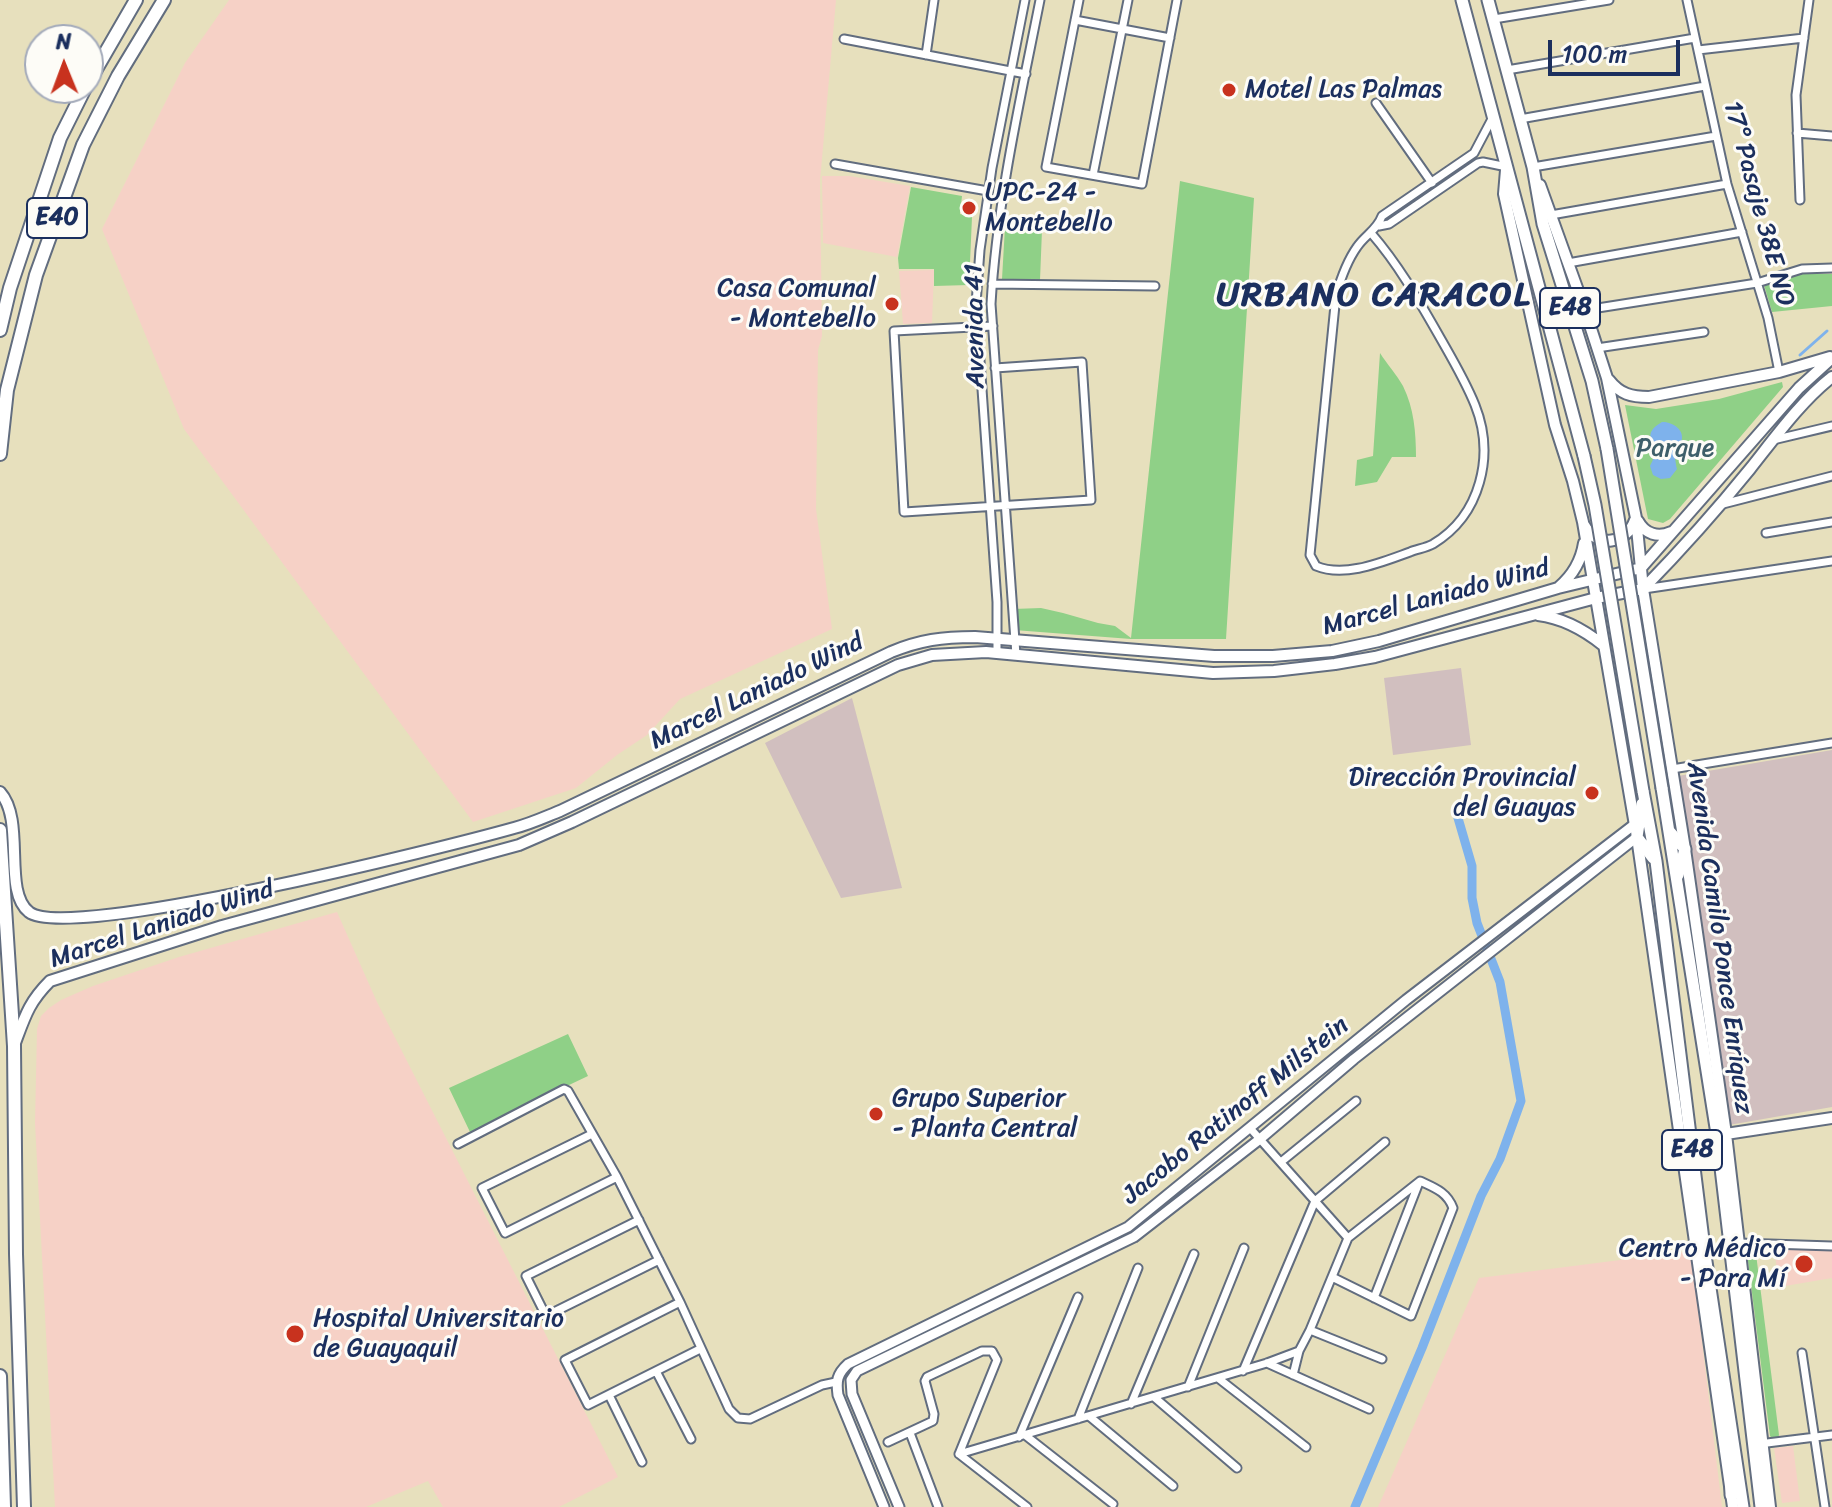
<!DOCTYPE html>
<html>
<head>
<meta charset="utf-8">
<style>
  body { margin:0 }
  #map { position:relative; width:1832px; height:1507px; overflow:hidden; background:#e7e0bd; font-family:Sriracha,sans-serif }
  canvas { display:block }
  .north { position:absolute; left:24px; top:24px; width:80px; height:80px; box-sizing:border-box; background:#fdfcf7; border:2px solid #a3aaba; border-radius:50%; rotate:359deg; font-size:22px; font-weight:700; line-height:32px; text-align:center; color:#1b2f5e }
  .north::after { content:''; display:block; margin:auto; width:28px; height:36px; background:#c8321e; clip-path:polygon(50% 0,100% 100%,50% 72%,0 100%) }
  .scale { position:absolute; left:1548px; top:40px; width:132px; height:36px; box-sizing:border-box; border:4px solid #1b2f5e; border-top:0; padding-left:10px; font-size:24px; line-height:28px; white-space:nowrap; color:#1b2f5e; -webkit-text-stroke:6px #fdfcf7; paint-order:stroke }
</style>
</head>
<body>
<div id="map">
<canvas width="1832" height="1507"></canvas>
<div class="north">N</div>
<div class="scale">100 m</div>
</div>
<script>
const ctx = document.querySelector('canvas').getContext('2d');
ctx.lineJoin = 'round';
function paint(path, color) {
  ctx.fillStyle = color;
  ctx.fill(path, 'evenodd');
}
function trace(path, color, width, dash) {
  ctx.strokeStyle = color;
  ctx.lineWidth = width;
  ctx.lineCap = dash ? 'butt' : 'round';
  ctx.setLineDash(dash || []);
  ctx.stroke(path);
}
function label(font, color, halo, rows, align = 'center') {
  ctx.font = font + ' Sriracha,sans-serif';
  ctx.lineWidth = 6;
  ctx.setLineDash([]);
  ctx.textBaseline = 'middle';
  ctx.strokeStyle = halo;
  ctx.fillStyle = color;
  for (const [text, x, y, turn = 0] of rows) {
    ctx.save();
    ctx.translate(x, y);
    ctx.rotate((+turn || 0) * Math.PI / 180);
    ctx.textAlign = isNaN(turn) ? turn : align;
    if (halo) ctx.strokeText(text, 0, 0);
    ctx.fillText(text, 0, 0);
    ctx.restore();
  }
}
const built = new Path2D(`
  M229 0H836L820 181 822 336 818 350 816 509 832 629 680 699 647 735 617 755 576 788 473 822 184 429 102 229 185 63Z
  M822 176H849L910 186 897 257 823 243Z
  M934 270 932 323 903 324 899 271Z
  M337 912 377 1002 618 1477 559 1507H443L428 1481 366 1507H55L35 1123 37 1029 41 1016 49 1008 61 1000 93 986 179 957Z
  M1774 1246 1832 1249V1278L1779 1287Z
  M1691 1251 1722 1507H1378L1479 1278Z
  M1793 1446 1800 1501 1782 1503 1774 1448Z`);
const industrial = new Path2D(`
  M1461 668 1471 745 1393 755 1384 678Z
  M852 698 902 888 841 898 765 743Z
  M1832 750V1107L1729 1125 1678 776Z`);
const green = new Path2D(`
  M1180 181 1254 198 1226 639H1131L1014 630 1013 609 1041 608 1063 613 1098 623 1115 626 1131 638Z
  M911 187 962 196 960 214 972 217 969 285 934 286V269H899L898 258Z
  M1005 227 1042 230 1040 280 1002 279Z
  M1802 274H1832V306L1772 312 1764 285Z
  M1380 353C1387 364 1397 375 1403 386 1414 408 1416 433 1416 457H1392L1377 482 1355 486 1357 460 1373 456Z
  M1782 382 1783 387 1670 519 1663 523 1648 519 1625 405 1656 409 1719 399Z
  M568 1034 588 1076 470 1132 449 1088Z
  M1747 1253 1756 1254 1779 1435 1778 1438 1773 1439 1770 1436Z`);
const water = new Path2D(`
  M1662 422C1673 422 1686 430 1681 443 1678 454 1677 442 1675 455 1675 458 1676 466 1677 469L1670 478 1661 479 1653 475 1650 466C1664 444 1636 437 1662 422Z`);
const stream = new Path2D(`
  M1800 355 1827 331`);
const canal = new Path2D(`
  M1355 1507 1422 1348 1481 1196 1500 1159 1521 1101 1500 982 1477 923 1472 898V866L1458 818`);
const minor = new Path2D(`
  M1079 0 1046 167 1142 184 1177 0
  M1687 0 1727 184 1768 318 1779 372
  M1494 19 1609 0
  M1075 20 1170 38
  M844 39 1026 74
  M1698 50 1804 38
  M926 55 934 0
  M1507 70 1695 38
  M1376 103 1432 183
  M1520 119 1705 86
  M1797 133 1832 136
  M835 164 988 191
  M1533 167 1716 136
  M1093 175 1128 0
  M1800 200 1796 95 1809 0
  M1551 215 1727 184
  M1379 226 1389 224 1478 163 1483 162 1507 167
  M1371 233C1398 264 1418 299 1438 334 1451 357 1465 380 1475 405 1495 455 1481 515 1433 544 1426 548 1417 549 1410 552 1382 562 1345 578 1316 566L1310 555 1336 295C1341 278 1347 261 1357 247 1365 235 1377 230 1382 216L1474 153 1493 117
  M1568 263 1742 232
  M992 284 1155 286
  M1585 310 1757 283 1802 269 1832 268
  M993 326 894 331 904 512 1091 500 1082 362 995 368
  M1597 348 1704 332
  M1773 440 1832 426
  M1723 504 1832 476
  M1766 533 1832 522
  M1644 589 1832 561
  M997 653V602L976 304 980 250 992 168 1025 0
  M1016 655 991 304C997 201 1020 101 1040 0
  M1672 769 1832 743
  M1250 1128 1348 1238
  M592 1134 482 1188 505 1233 617 1177
  M458 1144 564 1089 568 1091 617 1177 680 1302 729 1409 738 1418 750 1419 822 1385 836 1382
  M1281 1162 1356 1101
  M639 1220 526 1276 546 1316 659 1260
  M1739 1243 1832 1246
  M1374 1298 1418 1185
  M680 1302 565 1360 588 1405 700 1349
  M1310 1330 1382 1359
  M1802 1353 1825 1507
  M1267 1363 1369 1409
  M656 1371 691 1439
  M1243 1371 1315 1201 1385 1142
  M1293 1375 1299 1351 1310 1330 1348 1238 1420 1181C1435 1188 1447 1192 1453 1208L1411 1316 1332 1277
  M1218 1378 1306 1447
  M1188 1387 1244 1248
  M609 1395 642 1462
  M1154 1397 1237 1468
  M1131 1404 1194 1254
  M1089 1416 1173 1486
  M1078 1419 1138 1268
  M910 1433 938 1507
  M1025 1435 1113 1504
  M1019 1437 1078 1297
  M888 1442 933 1421 934 1414 925 1381 927 1377 982 1351H992L997 1360 959 1454
  M1759 1444 1832 1435
  M959 1454 1267 1363 1299 1351
  M959 1454 1027 1507`);
const tertiary = new Path2D(`
  M884 1507 838 1395C836 1381 837 1374 848 1364L1128 1227 1406 1000 1635 824
  M899 1507 852 1394 851 1380 857 1371 1134 1237 1260 1139 1354 1059 1637 837`);
const secondary = new Path2D(`
  M1506 170 1504 194 1555 425 1573 481 1583 522 1637 837 1733 1507
  M1540 185 1585 310 1607 378 1636 518 1643 589 1685 849 1726 1134 1770 1507
  M1609 380C1620 394 1631 397 1649 397L1779 372 1830 357
  M1638 521C1645 534 1658 538 1671 532
  M1584 525C1597 549 1627 544 1635 520
  M1641 568 1799 388 1832 358
  M1559 587C1573 575 1581 562 1584 543
  M1643 589C1681 550 1716 511 1750 469 1774 439 1801 401 1832 377
  M1538 615C1563 618 1583 629 1603 645
  M0 792C26 821 2 891 29 912 67 943 450 846 514 828 530 824 545 817 560 811L891 652C920 640 942 637 975 637L1214 656H1273L1332 651 1379 641 1558 588 1641 568
  M15 1043C25 1016 29 1002 50 981L222 926 519 845 572 822 898 665 932 655 986 652 1213 673 1274 671 1335 664 1375 657 1596 598 1643 589
  M1726 1134 1832 1118`);
const primary = new Path2D(`
  M1462 0 1584 456
  M1488 0 1533 167 1543 224 1592 381 1607 449
  M1662 788 1717 1134 1761 1507
  M1643 791 1656 861 1704 1248 1743 1507
  M1642 804 1637 837 1653 858
  M1669 831 1685 849 1678 875
  M1731 1495V1471`);
const trunk = new Path2D(`
  M88 83 136 0
  M0 330 10 288 60 138 85 88
  M0 454 7 390 36 275 83 145 118 76 164 0
  M0 830 14 1046 16 1254 24 1507
  M0 1376 4 1507`);
const primaryBridge = new Path2D(`
  M1607 449 1662 788
  M1584 456 1595 505 1643 791`);
const markers = [
  [1229,90,8,"#c8321e"],
  [969,208,8,"#c8321e"],
  [892,304,8,"#c8321e"],
  [1592,793,8,"#c8321e"],
  [876,1114,8,"#c8321e"],
  [1804,1264,10,"#c8321e"],
  [295,1334,10,"#c8321e"]
];
const shields = [
  [57,218,60],
  [1570,308,60],
  [1692,1150,60]
];
const shieldNames = [
  ["E40",57,218],
  ["E48",1570,308],
  ["E48",1692,1150]
];
const poiNames = [
  ["Motel Las Palmas",1245,90],
  ["UPC-24 -",985,193],
  ["Montebello",985,223],
  ["Casa Comunal",876,289,"right"],
  ["- Montebello",876,319,"right"],
  ["Dirección Provincial",1576,778,"right"],
  ["del Guayas",1576,808,"right"],
  ["Grupo Superior",892,1099],
  ["- Planta Central",892,1129],
  ["Centro Médico",1786,1249,"right"],
  ["- Para Mí",1786,1279,"right"],
  ["Hospital Universitario",313,1319],
  ["de Guayaquil",313,1349]
];
const streetNames = [
  ["17° Pasaje 38E NO",1758,204,75],
  ["Avenida 41",976,326,-91],
  ["Marcel Laniado Wind",1436,598,-15],
  ["Marcel Laniado Wind",757,692,-26],
  ["Marcel Laniado Wind",162,925,-18],
  ["Avenida Camilo Ponce Enríquez",1719,938,82],
  ["Jacobo Ratinoff Milstein",1236,1111,-39]
];
const parkNames = [
  ["Parque",1675,449]
];
const districtNames = [
  ["URBANO CARACOL",1374,296]
];
paint(built, '#f6d1c6');
paint(industrial, '#d1bfbf');
paint(green, '#8fd087');
paint(water, '#7eb2ec');
trace(stream, '#7eb2ec', 3);
trace(canal, '#7eb2ec', 9);
trace(minor, '#626d7f', 11);
trace(tertiary, '#626d7f', 13);
trace(secondary, '#626d7f', 14);
trace(primary, '#626d7f', 15);
trace(trunk, '#626d7f', 16);
trace(minor, '#fff', 7);
trace(tertiary, '#fff', 9);
trace(secondary, '#fff', 10);
trace(primary, '#fff', 11);
trace(trunk, '#fff', 12);
trace(primaryBridge, '#626d7f', 15, []);
trace(primaryBridge, '#fff', 11);
for (const [x, y, r, color] of markers) {
  const dot = new Path2D();
  dot.arc(x, y, r, 0, 2 * Math.PI);
  ctx.fillStyle = color;
  ctx.fill(dot);
  trace(dot, '#fdfcf7', 3);
}
for (const [x, y, w] of shields) {
  const box = new Path2D();
  box.roundRect(x - w / 2, y - 20, w, 40, 6);
  ctx.fillStyle = '#fdfcf7';
  ctx.fill(box);
  trace(box, '#1b2f5e', 2);
}
label('bold 24px', '#1b2f5e', null, shieldNames);
label('26px', '#1b2f5e', '#fdfcf7', poiNames, 'left');
label('26px', '#1b2f5e', '#fdfcf7', streetNames);
label('26px', '#3e5f6a', '#fdfcf7', parkNames);
ctx.letterSpacing = '2px';
label('bold 34px', '#1b2f5e', '#fdfcf7', districtNames);
ctx.letterSpacing = '0px';
</script>
</body>
</html>
